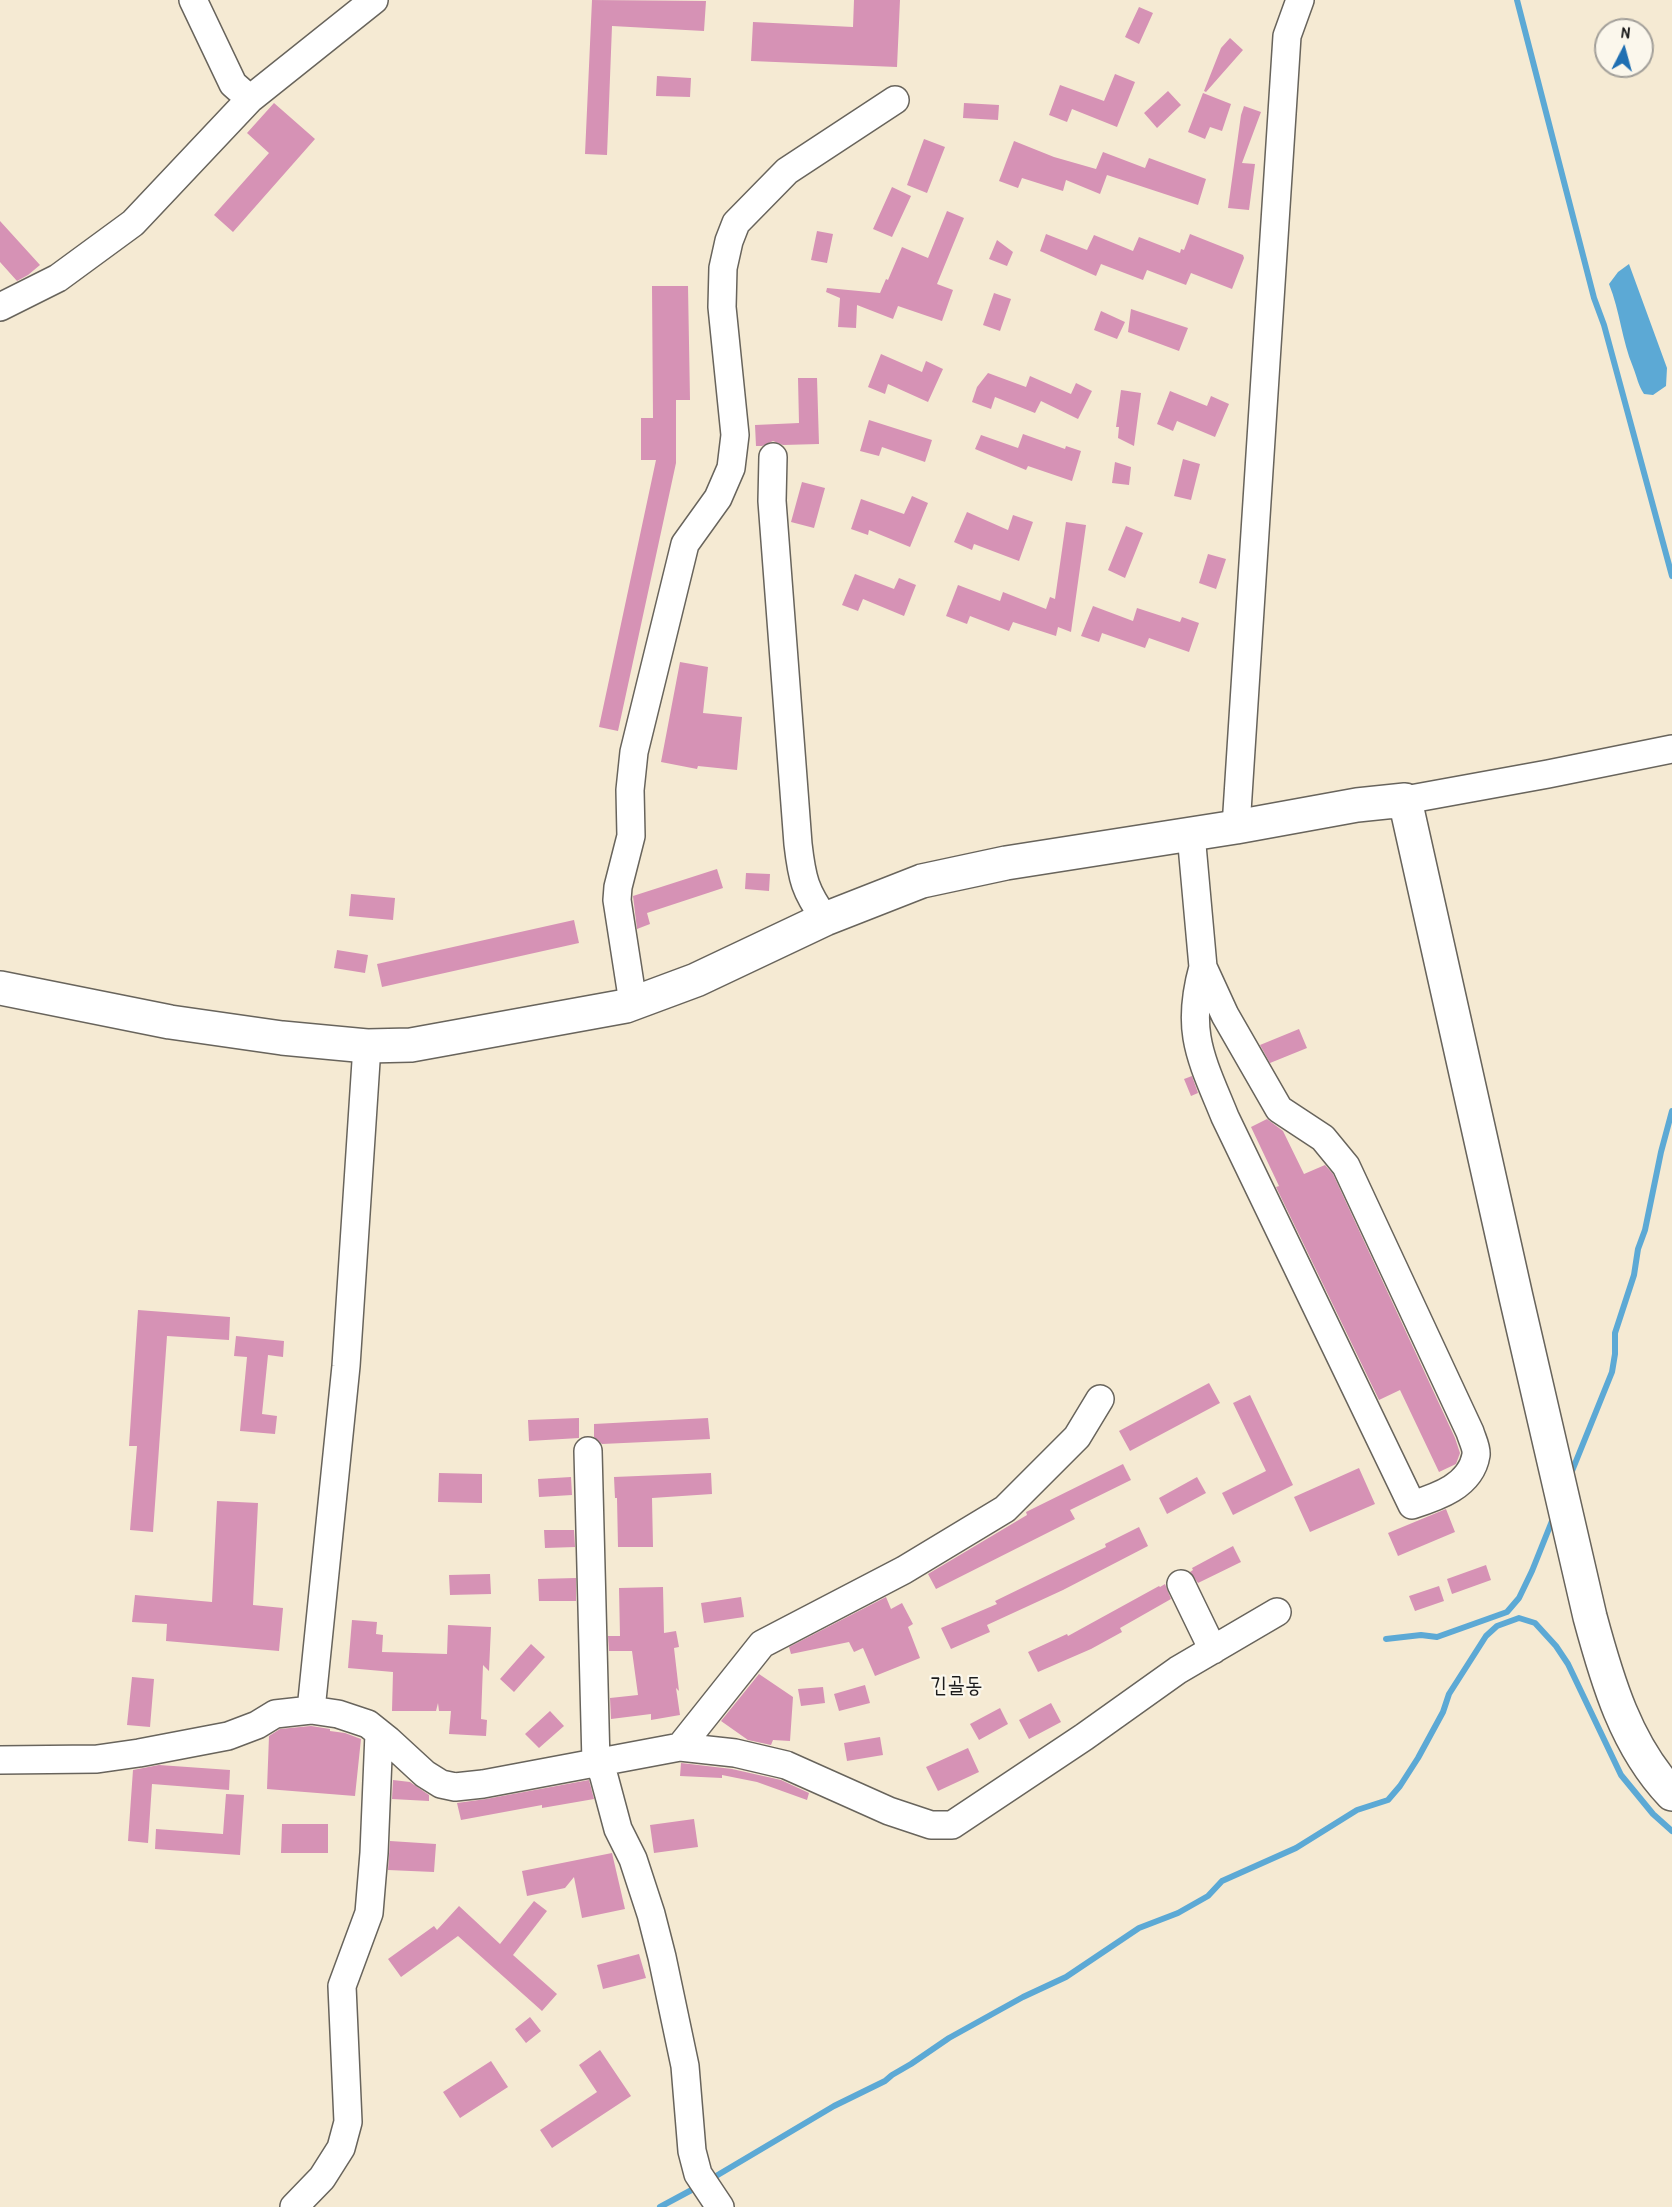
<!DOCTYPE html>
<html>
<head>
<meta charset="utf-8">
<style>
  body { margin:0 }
  #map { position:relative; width:1672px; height:2207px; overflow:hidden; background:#f5ead3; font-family:"Patrick Hand",sans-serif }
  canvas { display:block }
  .north { position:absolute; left:1594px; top:18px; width:60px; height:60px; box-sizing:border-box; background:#fbf7ec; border:2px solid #a29f99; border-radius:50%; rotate:6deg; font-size:16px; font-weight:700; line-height:24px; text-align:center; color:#1c1c1c }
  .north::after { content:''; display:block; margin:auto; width:21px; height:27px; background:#1f6fb2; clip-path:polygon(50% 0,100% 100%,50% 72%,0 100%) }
</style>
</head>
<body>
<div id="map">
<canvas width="1672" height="2207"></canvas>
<div class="north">N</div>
</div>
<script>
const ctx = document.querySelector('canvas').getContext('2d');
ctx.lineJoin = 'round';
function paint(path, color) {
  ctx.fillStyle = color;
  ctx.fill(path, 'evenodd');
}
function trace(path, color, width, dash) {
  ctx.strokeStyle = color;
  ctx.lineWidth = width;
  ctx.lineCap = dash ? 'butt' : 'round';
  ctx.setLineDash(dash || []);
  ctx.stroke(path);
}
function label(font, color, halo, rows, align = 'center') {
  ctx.font = font + ' "Patrick Hand","Poor Story",sans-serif';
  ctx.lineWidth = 4.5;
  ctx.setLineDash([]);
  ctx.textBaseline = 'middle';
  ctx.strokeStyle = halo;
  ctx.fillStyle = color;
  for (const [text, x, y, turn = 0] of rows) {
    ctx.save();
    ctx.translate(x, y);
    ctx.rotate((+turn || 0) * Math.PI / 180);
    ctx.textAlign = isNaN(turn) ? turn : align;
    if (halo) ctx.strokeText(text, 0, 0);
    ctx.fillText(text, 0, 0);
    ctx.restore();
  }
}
const water = new Path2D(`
  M1629 264 1667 368 1666 386 1653 395 1644 394C1638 385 1637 377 1633 367 1622 341 1620 311 1609 284L1618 272Z`);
const stream = new Path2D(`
  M1517 0 1594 298 1604 325 1672 576
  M1570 1476 1612 1372 1615 1354V1333L1634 1275 1638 1249 1645 1230 1661 1152 1672 1111
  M1386 1639 1421 1635 1437 1637 1507 1612 1519 1598 1532 1571 1554 1516
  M711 2179 834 2106 885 2081 892 2075 911 2064 949 2038 1023 1997 1066 1977 1139 1928 1178 1913 1208 1896 1222 1881 1296 1848 1357 1810 1388 1800 1400 1786 1418 1758 1443 1712 1449 1694 1486 1636 1497 1626 1519 1618 1535 1623 1556 1646 1568 1664 1621 1775 1653 1814 1672 1831
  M660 2207 699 2186`);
const building = new Path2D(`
  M592 0 706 1 704 31 612 26 607 155 585 154Z
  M854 0H900L897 67 751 61 753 22 853 27Z
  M1139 7 1153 13 1139 44 1125 37Z
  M1230 38 1243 50 1206 92 1204 91 1221 48Z
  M1115 74 1135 82 1117 127 1072 109 1067 122 1049 115 1060 85 1104 101Z
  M657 76 691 78 690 97 656 96Z
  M1168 91 1181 105 1157 128 1144 113Z
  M1203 93 1231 104 1222 131 1210 127 1205 139 1188 132Z
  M274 103 315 139 233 232 214 215 269 153 247 133Z
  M964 103 999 105 998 120 963 118Z
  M1244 106 1261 112 1242 163 1255 164 1249 210 1228 208 1241 115Z
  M924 139 945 147 927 193 907 185Z
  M1014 141 1054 157 1096 169 1103 152 1145 168 1149 158 1206 179 1198 205 1107 175 1100 194 1066 180 1063 191 1022 178 1018 188 999 181Z
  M892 187 911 196 892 237 873 229Z
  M947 211 964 218 937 284 953 290 942 321 898 306 893 319 857 305 856 328 838 327 840 298 826 292 827 288 880 293 886 279 888 280 902 247 928 258Z
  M0 221 40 265 28 275 17 281 0 262Z
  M817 231 833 234 827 263 811 260Z
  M1046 234 1087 250 1094 235 1133 251 1139 237 1180 253 1181 249 1184 250 1190 234 1243 255 1244 258 1232 289 1191 273 1186 285 1147 270 1143 280 1101 264 1096 276 1040 251Z
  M997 240 1013 252 1007 266 989 259Z
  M652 286H688L690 400H676V463L618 731 599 727 656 460H641V418H653Z
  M994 293 1011 299 1000 331 983 325Z
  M1131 309 1188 328 1179 351 1128 332Z
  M1101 311 1125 322 1117 339 1094 330Z
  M881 354 922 372 926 361 943 369 928 402 888 384 885 394 868 387Z
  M988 373 1026 387 1030 376 1071 394 1076 383 1092 391 1078 419 1041 401 1035 413 995 397 991 409 972 402 977 387Z
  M798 378H817L819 444 783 445 773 441 762 446H756L755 425 799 423Z
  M1121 390 1141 393 1134 446 1118 438 1119 427H1116Z
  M1170 391 1207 406 1211 396 1229 404 1215 437 1177 421 1173 431 1157 424Z
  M869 420 932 440 925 462 882 447 879 456 860 451Z
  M1023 434 1065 449 1066 446 1081 451 1072 481 1028 466 1026 470 975 449 981 435 1018 448Z
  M1183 459 1200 464 1191 500 1174 496Z
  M1115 462 1131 467 1129 485 1112 483Z
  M802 482 825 488 814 528 791 522Z
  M912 496 928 503 910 547 869 530 868 535 851 529 861 499 904 514Z
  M967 512 1008 530 1013 515 1033 522 1019 561 974 544 972 550 954 542Z
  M1066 522 1086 525 1071 632 1058 627 1056 636 1013 622 1009 631 970 616 967 624 946 616 958 585 1000 601 1003 592 1046 609 1050 597 1055 599Z
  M1126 526 1143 533 1125 578 1108 570Z
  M1208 554 1226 559 1216 589 1199 583Z
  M855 574 894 589 899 578 916 585 904 616 863 599 858 611 842 605Z
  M1093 606 1133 621 1137 608 1180 622 1182 617 1199 623 1189 652 1149 638 1145 648 1102 633 1099 642 1081 636Z
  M680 662 708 667 703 713 742 717 737 770 698 766 697 769 661 762Z
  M717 869 723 888 647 913 650 924 637 929 633 896Z
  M746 873 770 874 769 891 745 889Z
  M351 894 395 898 393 920 349 916Z
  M574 920 579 943 382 987 377 964Z
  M337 950 368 955 365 973 334 968Z
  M1299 1029 1307 1048 1270 1063 1260 1045Z
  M1192 1076 1198 1093 1191 1096 1184 1079Z
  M1267 1119 1283 1131 1304 1174 1325 1165 1333 1174 1455 1438 1460 1453 1456 1464 1439 1472 1400 1390 1379 1400 1276 1187 1279 1186 1251 1127Z
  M138 1310 230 1317 229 1340 167 1336 153 1532 130 1530 137 1446H129Z
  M236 1336 284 1341 283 1357 268 1355 262 1414 277 1416 275 1434 240 1431 247 1357 234 1356Z
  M1209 1383 1220 1403 1130 1451 1119 1431Z
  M1250 1395 1293 1485 1233 1515 1222 1493 1266 1471 1233 1403Z
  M579 1418V1438L529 1441 528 1420Z
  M708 1418 710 1439 602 1444 594 1437V1424Z
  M1123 1464 1131 1480 1070 1510 1075 1519 936 1589 928 1574 1027 1515 1026 1512Z
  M1359 1468 1375 1504 1310 1532 1294 1497Z
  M439 1473 482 1474V1503L438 1502Z
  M711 1473 712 1494 652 1498 653 1547H618L617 1498H615L614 1477Z
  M571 1477 572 1495 539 1497 538 1479Z
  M1197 1477 1206 1493 1167 1514 1159 1498Z
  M217 1501 258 1503 253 1605 283 1608 279 1651 166 1641 167 1624 132 1622 135 1595 212 1602Z
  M1446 1509 1455 1532 1398 1556 1388 1533Z
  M1139 1527 1148 1546 1063 1590 987 1625 990 1632 951 1649 941 1628 997 1604 995 1601 1106 1547 1105 1544Z
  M544 1530H574L575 1547 545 1548Z
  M1233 1546 1241 1562 1198 1583 1190 1572 1193 1570 1192 1568Z
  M1486 1565 1491 1580 1452 1594 1447 1579Z
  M490 1574 491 1594 450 1595 449 1575Z
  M576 1578V1601H539L538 1579Z
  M1165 1584 1171 1599 1120 1628 1122 1632 1091 1649 1038 1672 1028 1652 1067 1634 1068 1636 1159 1586 1160 1587Z
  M1439 1586 1444 1601 1415 1611 1409 1596Z
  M663 1587 664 1633 676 1631 679 1647 674 1648 679 1691 676 1688 680 1715 651 1720V1714L611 1719 610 1698 638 1695 632 1651H609L608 1636H620L619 1588Z
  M741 1597 744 1617 704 1623 701 1603Z
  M886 1597 891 1609 902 1603 913 1624 908 1627 920 1658 875 1676 863 1648 854 1652 849 1642 791 1654 789 1647Z
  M352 1620 377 1622 376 1634 383 1635 382 1652 447 1654 448 1625 491 1627 489 1671 483 1665 481 1719 487 1720 486 1736 449 1734 451 1711H439L438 1703 436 1711H392L393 1672 348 1668Z
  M531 1644 545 1657 514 1692 500 1679Z
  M759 1674 793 1697 790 1741 773 1740 771 1745 748 1740 721 1721Z
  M132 1677 154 1679 150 1727 127 1725Z
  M865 1685 870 1703 839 1711 834 1694Z
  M823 1687 825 1703 801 1706 798 1689Z
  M1051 1703 1061 1722 1029 1739 1019 1720Z
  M1000 1708 1008 1724 979 1740 970 1724Z
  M550 1711 564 1726 539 1748 525 1734Z
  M311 1726 330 1729V1731L345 1733 361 1739 355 1796 267 1789 269 1736 280 1729Z
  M880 1737 883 1755 847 1761 844 1743Z
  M968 1748 979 1772 938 1791 926 1767Z
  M681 1763 732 1769 781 1780 809 1793 807 1800 757 1782 722 1775V1778L680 1776Z
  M159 1765 230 1770 229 1790 152 1784 148 1843 128 1841 133 1770Z
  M393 1780 410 1782 429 1795V1801L392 1799Z
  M589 1780 594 1799 542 1808V1805L461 1820 457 1803 486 1799Z
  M226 1794 244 1795 240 1855 155 1849 156 1829 223 1834Z
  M694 1819 698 1847 654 1853 650 1825Z
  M282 1824H328V1853H281Z
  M390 1841 436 1844 434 1872 388 1870Z
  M612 1853 625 1909 582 1918 574 1877 565 1888 527 1896 522 1871Z
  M534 1901 547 1911 513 1955 557 1994 542 2011 458 1936 401 1977 388 1959 434 1926 437 1930 459 1906 500 1944Z
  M639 1954 646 1978 603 1989 597 1965Z
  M530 2017 541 2031 526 2043 515 2029Z
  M600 2050 631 2096 552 2148 540 2130 597 2092 579 2065Z
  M491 2061 508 2087 460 2118 443 2092Z`);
const minor = new Path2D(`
  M193 0 233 84 250 99
  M0 307 58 278 133 223 250 99 374 0
  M773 457 772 501 798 844C802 879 805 891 825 919
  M1405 800 1548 774 1672 749
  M1236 827 1287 36 1300 0
  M1191 834 1203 967 1225 1015 1279 1109 1323 1138 1346 1166 1470 1432C1472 1439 1477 1448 1476 1455 1471 1486 1437 1497 1412 1505L1225 1117C1201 1058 1185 1032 1203 967
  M633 1003 617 900 618 887 631 836 630 790 634 752 685 544 718 498 731 468 735 435 722 307 723 268 729 241 736 223 787 171 895 100
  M588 1451 596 1763 603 1773 618 1829 633 1859 651 1914 662 1957 685 2066 692 2151 698 2174 720 2207
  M1181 1584 1213 1650
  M311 1710 346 1366 367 1046
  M680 1747 735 1753 786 1765 889 1811 931 1825H952L1084 1737 1178 1670 1277 1612
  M0 1760 97 1759 139 1753 228 1736 257 1725 275 1714 311 1710 338 1714 368 1724 388 1740 425 1774 441 1784 455 1787 483 1784 680 1747 762 1644 904 1570 1005 1509 1077 1437 1100 1399
  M294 2207 322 2178 341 2148 348 2122 342 1986 369 1913 374 1853 379 1733`);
const major = new Path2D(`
  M0 988 170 1022 282 1038 367 1046 411 1045 626 1006 696 980 825 919 922 881 1006 863 1236 827 1357 805 1405 800 1516 1297 1590 1617C1607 1680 1626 1746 1672 1794`);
const quarterNames = [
  ["긴골동",956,1686]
];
paint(water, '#5ca9d5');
trace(stream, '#5ca9d5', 6);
paint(building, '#d692b5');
trace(minor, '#68645c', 30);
trace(major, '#68645c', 36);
trace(minor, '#fff', 27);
trace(major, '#fff', 33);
label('22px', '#1c1c1c', '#fbf7ec', quarterNames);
</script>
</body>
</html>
